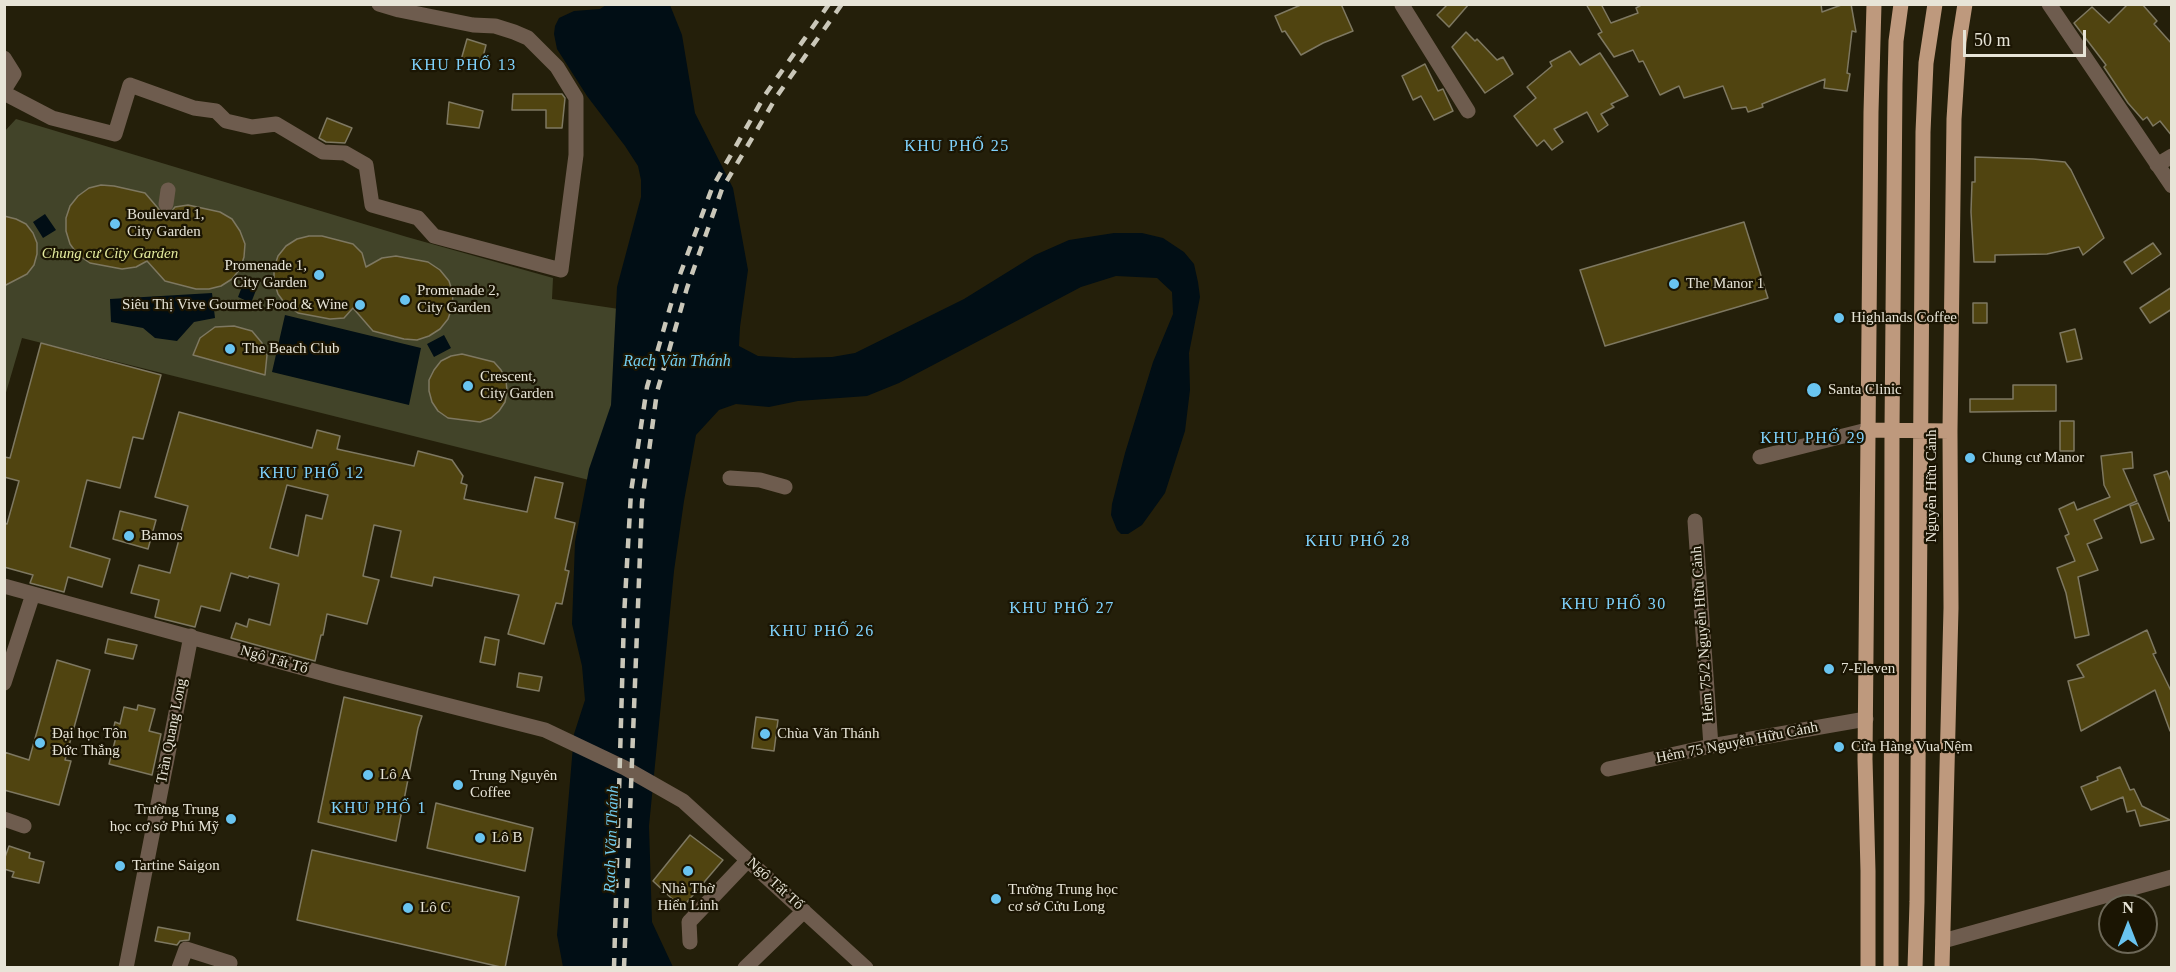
<!DOCTYPE html>
<html>
<head>
<meta charset="utf-8">
<style>
  body { margin:0 }
  #map { position:relative; width:2176px; height:972px; overflow:hidden; background:#241f0a; font-family:Georgia,serif }
  canvas { display:block }
  .frame { position:absolute; inset:0; border:6px solid #e7e4d7; pointer-events:none }
  .north { position:absolute; left:2098px; top:894px; width:60px; height:60px; box-sizing:border-box; background:#1b1503; border:2px solid #6d6858; border-radius:50%; rotate:0deg; font-size:16px; font-weight:700; line-height:24px; text-align:center; color:#e7e4d7 }
  .north::after { content:''; display:block; margin:auto; width:21px; height:27px; background:#69c4f0; clip-path:polygon(50% 0,100% 100%,50% 72%,0 100%) }
  .scale { position:absolute; left:1963px; top:30px; width:123px; height:27px; box-sizing:border-box; border:3px solid #e7e4d7; border-top:0; padding-left:8px; font-size:18px; line-height:21px; white-space:nowrap; color:#e7e4d7; -webkit-text-stroke:4px #1b1503; paint-order:stroke }
</style>
</head>
<body>
<div id="map">
<canvas width="2176" height="972"></canvas>
<div class="frame"></div>
<div class="north">N</div>
<div class="scale">50 m</div>
</div>
<script>
const ctx = document.querySelector('canvas').getContext('2d');
ctx.lineJoin = 'round';
function paint(path, color) {
  ctx.fillStyle = color;
  ctx.fill(path, 'evenodd');
}
function trace(path, color, width, dash) {
  ctx.strokeStyle = color;
  ctx.lineWidth = width;
  ctx.lineCap = dash ? 'butt' : 'round';
  ctx.setLineDash(dash || []);
  ctx.stroke(path);
}
function label(font, color, halo, rows, align = 'center') {
  ctx.font = font + ' Georgia,serif';
  ctx.lineWidth = 4.5;
  ctx.setLineDash([]);
  ctx.textBaseline = 'middle';
  ctx.strokeStyle = halo;
  ctx.fillStyle = color;
  for (const [text, x, y, turn = 0] of rows) {
    ctx.save();
    ctx.translate(x, y);
    ctx.rotate((+turn || 0) * Math.PI / 180);
    ctx.textAlign = isNaN(turn) ? turn : align;
    if (halo) ctx.strokeText(text, 0, 0);
    ctx.fillText(text, 0, 0);
    ctx.restore();
  }
}
const green = new Path2D(`
  M16 119 407 237 553 278 552 299 639 312 593 481 22 338 5 396 4 132Z`);
const water = new Path2D(`
  M606 5H670L682 35 695 113 733 188 748 270 740 327 739 346 758 356 794 358 832 357 855 353 964 299 1035 255 1069 240 1114 233H1142L1163 238 1184 252 1194 264 1198 282 1200 297 1189 353 1190 390 1185 431 1165 493 1142 525 1128 534H1121L1117 530 1111 515 1112 504 1125 453 1153 362 1173 314 1172 292 1157 278 1116 276 1081 287 899 383 867 396 798 401 769 407 736 404 719 410 696 435 684 501 674 571 649 826 652 922 673 967H563L557 935 574 734 585 700 582 666 572 624 575 542 589 469 611 405 617 287 641 197V180L638 166 625 146 587 96 557 49 554 34 555 26 559 18 574 11 600 9Z
  M45 214 56 230 43 238 33 222Z
  M245 279 258 285 251 303 238 297Z
  M212 293 215 318 194 322 177 341 155 338 143 328 111 322 110 299Z
  M285 315 421 348 409 405 272 372Z
  M444 335 451 348 434 357 427 344Z`);
const building = new Path2D(`
  M1303 4H1341L1353 31 1323 43 1301 55 1285 31 1282 32 1275 16Z
  M1448 4H1469L1449 27 1437 15Z
  M1586 4H1601L1611 23 1638 13 1636 8 1643 4H1821L1822 12 1844 4H1851L1856 32 1852 31 1847 73 1850 74 1847 91 1824 88 1825 79 1762 104 1763 107 1748 112 1746 107 1732 109 1723 86 1684 98 1679 86 1660 95 1643 61 1639 62 1633 50 1614 57 1598 34 1602 32Z
  M2128 4H2142L2157 21 2154 24 2172 44V136L2160 121 2153 126 2147 117 2143 120 2128 103 2104 67 2106 65 2074 23 2092 7 2109 23Z
  M1466 32 1475 41 1477 39 1497 60 1503 57 1513 74 1485 93 1452 47Z
  M467 39 486 45 481 65 461 60Z
  M1570 51 1580 65 1600 53 1628 96 1611 104 1614 107 1601 114 1608 125 1598 132 1587 112 1554 129 1563 142 1552 150 1544 140 1537 146 1514 116 1536 98 1527 87 1552 66 1550 62Z
  M1425 64 1438 91 1443 89 1453 111 1434 120 1421 96 1413 100 1402 76Z
  M513 94H562L565 98 562 128H546V110H512Z
  M449 102 483 111 479 128 447 124Z
  M327 118 352 128 345 143 326 142 319 138Z
  M1975 157 2033 159 2065 162 2071 170 2104 238 2083 255 2079 247 2047 254 1995 255V262H1974L1971 212 1972 182H1975Z
  M101 185 114 186 145 193 163 214 170 213 175 207 188 205 220 212 232 219 240 231 245 244 244 257 240 269 232 279 221 286 209 289H196L165 281 147 261 136 267 122 269 90 263 78 255 70 244 66 231V218L70 206 78 196 89 188Z
  M4 216 16 219 26 224 33 233 37 243V254L34 265 27 274 4 286Z
  M1744 222 1768 298 1605 346 1580 270Z
  M309 236H322L353 244 362 253 366 267 382 258 396 256 428 262 440 270 449 281 453 294 452 307 448 319 440 329 429 336 417 340 404 339 373 331 353 308 344 318 330 319 298 313 286 305 278 294 274 281V268L278 256 286 246 297 239Z
  M2153 243 2161 254 2132 274 2124 262Z
  M2172 287V309L2150 323 2140 308Z
  M1973 303H1987V323H1973Z
  M234 326 252 331 262 343 267 355 265 375 193 355 200 338 215 327Z
  M2075 329 2082 359 2067 362 2060 333Z
  M41 343 161 375 143 439 133 437 120 488 87 480 70 547 110 559 102 587 68 577 64 592 30 583 33 575 4 567V523L7 524 19 481 4 477V457L10 458Z
  M462 354 494 362 501 370 506 380 507 391 505 402 499 411 491 418 480 422 448 418 438 411 432 402 429 391V380L434 370 441 361 451 356Z
  M2013 385H2056V411L1970 412V399H2013Z
  M179 412 312 448 317 430 340 436 337 449 414 466 418 451 452 460 463 476 461 483 467 485 464 499 527 512 535 477 563 483 555 518 575 523 565 570 569 571 562 604 556 603 544 644 508 634 519 595 434 577 432 586 391 577 401 531 374 525 363 576 379 580 367 624 327 614 323 635H321L315 661 231 638 236 623 247 627 249 619 270 625 279 584 249 576 248 578 231 573 220 611 201 606 195 627 155 617 159 600 131 593 139 565 170 573 188 506 155 497ZM287 485 328 495 322 519 306 515 298 556 270 548Z
  M2060 421H2074V451H2060Z
  M2132 452 2133 468 2123 469 2137 501 2094 520 2102 538 2087 544 2098 570 2078 577 2089 635 2075 638 2066 593 2057 568 2075 561 2065 536 2069 534 2059 509 2074 502 2077 510 2110 497 2104 485 2101 456Z
  M2167 471 2172 484V520L2169 521 2154 475Z
  M2138 503 2154 539 2141 543 2130 506Z
  M120 511 156 520 148 549 113 539Z
  M2147 630 2156 653 2153 654 2172 693V731H2170L2155 690 2081 731 2068 681 2084 677 2077 665Z
  M485 637 499 640 495 665 480 662Z
  M108 639 137 645 133 659 105 653Z
  M57 660 90 670 65 760 71 761 59 805 4 790V752L29 760Z
  M519 673 542 677 539 691 517 687Z
  M344 697 422 716 418 728 396 841 318 822Z
  M138 705 155 709 149 731 161 734 152 775 109 764 116 737 112 736 115 722 120 724 124 707 137 710Z
  M756 717 778 720 774 751 752 748Z
  M2120 767 2130 790 2134 789 2142 806 2170 820 2140 826 2135 810 2127 812 2123 797 2091 810 2081 787 2098 780 2097 777Z
  M436 803 533 828 525 871 427 848Z
  M690 835 723 860 682 908 653 881Z
  M9 846 30 853 29 858 44 862 39 883 12 877 14 872 4 869V860Z
  M312 850 519 897 505 968 297 920Z
  M158 927 190 933 189 940 180 941 177 945 155 941Z`);
const minor = new Path2D(`
  M2049 4 2172 186
  M1402 5 1468 111
  M4 58 14 74 4 90
  M4 93 52 118 115 134 130 85 194 108 216 111 226 121 252 127 276 124 323 152 345 153 366 165 372 205 418 218 434 236 561 270 576 155V98L557 67 528 38 514 32 495 26 473 25 399 10 379 4
  M2157 165 2172 156
  M166 204 168 190
  M1760 457 1867 430
  M730 478 760 480 785 487
  M1695 521 1711 746
  M4 586 336 677 545 730 625 768 683 801 866 968
  M4 683 33 594
  M1608 769 1711 746 1866 719
  M4 819 24 826
  M1943 941 2172 877
  M690 942 689 922 748 860
  M126 968 191 636
  M179 968 186 949 230 963
  M745 968 804 911`);
const major = new Path2D(`
  M1867 430 1950 431
  M1868 968V871L1865 759 1871 112 1874 4
  M1891 968 1892 430 1895 84 1896 41 1901 4
  M1915 968 1917 902 1923 132 1926 63 1935 4
  M1942 968 1951 608 1950 431 1954 119 1959 42 1965 4`);
const rail = new Path2D(`
  M614 968 624 617 631 492 647 387 678 280 712 188 765 95 829 4
  M624 968 642 502 657 392 687 288 722 189 777 96 842 4`);
const markers = [
  [115,224,6,"#69c4f0"],
  [319,275,6,"#69c4f0"],
  [1674,284,6,"#69c4f0"],
  [405,300,6,"#69c4f0"],
  [360,305,6,"#69c4f0"],
  [1839,318,6,"#69c4f0"],
  [230,349,6,"#69c4f0"],
  [468,386,6,"#69c4f0"],
  [1814,390,8,"#69c4f0"],
  [1970,458,6,"#69c4f0"],
  [129,536,6,"#69c4f0"],
  [1829,669,6,"#69c4f0"],
  [765,734,6,"#69c4f0"],
  [40,743,6,"#69c4f0"],
  [1839,747,6,"#69c4f0"],
  [368,775,6,"#69c4f0"],
  [458,785,6,"#69c4f0"],
  [231,819,6,"#69c4f0"],
  [480,838,6,"#69c4f0"],
  [120,866,6,"#69c4f0"],
  [688,871,6,"#69c4f0"],
  [996,899,6,"#69c4f0"],
  [408,908,6,"#69c4f0"]
];
const poiNames = [
  ["Boulevard 1,",127,215],
  ["City Garden",127,232],
  ["Promenade 1,",307,266,"right"],
  ["City Garden",307,283,"right"],
  ["The Manor 1",1686,284],
  ["Promenade 2,",417,291],
  ["City Garden",417,308],
  ["Siêu Thị Vive Gourmet Food & Wine",348,305,"right"],
  ["Highlands Coffee",1851,318],
  ["The Beach Club",242,349],
  ["Crescent,",480,377],
  ["City Garden",480,394],
  ["Santa Clinic",1828,390],
  ["Chung cư Manor",1982,458],
  ["Bamos",141,536],
  ["7-Eleven",1841,669],
  ["Đại học Tôn",52,734],
  ["Đức Thắng",52,751],
  ["Chùa Văn Thánh",777,734],
  ["Cửa Hàng Vua Nệm",1851,747],
  ["Lô A",380,775],
  ["Trung Nguyên",470,776],
  ["Coffee",470,793],
  ["Trường Trung",219,810,"right"],
  ["học cơ sở Phú Mỹ",219,827,"right"],
  ["Lô B",492,838],
  ["Tartine Saigon",132,866],
  ["Nhà Thờ",688,889,"center"],
  ["Hiển Linh",688,906,"center"],
  ["Trường Trung học",1008,890],
  ["cơ sở Cửu Long",1008,907],
  ["Lô C",420,908]
];
const parkNames = [
  ["Chung cư City Garden",110,254]
];
const streetNames = [
  ["Nguyễn Hữu Cảnh",1932,486,-90],
  ["Hẻm 75/2 Nguyễn Hữu Cảnh",1703,634,-94],
  ["Ngô Tất Tố",274,660,16],
  ["Trần Quang Long",172,731,-79],
  ["Hẻm 75 Nguyễn Hữu Cảnh",1737,743,-11],
  ["Ngô Tất Tố",775,884,42]
];
const neighbourhoodNames = [
  ["KHU PHỐ 13",464,66],
  ["KHU PHỐ 25",957,147],
  ["KHU PHỐ 29",1813,439],
  ["KHU PHỐ 12",312,474],
  ["KHU PHỐ 28",1358,542],
  ["KHU PHỐ 30",1614,605],
  ["KHU PHỐ 27",1062,609],
  ["KHU PHỐ 26",822,632],
  ["KHU PHỐ 1",379,809]
];
const waterNames = [
  ["Rạch Văn Thánh",677,362],
  ["Rạch Văn Thánh",612,839,-88]
];
paint(green, '#424429');
paint(water, '#010e15');
paint(building, '#504410');
trace(building, '#7e7861', 1.5);
trace(minor, '#6e5c4e', 15);
trace(major, '#be997d', 15);
trace(rail, '#cac7b9', 4.5, [10, 10]);
for (const [x, y, r, color] of markers) {
  const dot = new Path2D();
  dot.arc(x, y, r, 0, 2 * Math.PI);
  ctx.fillStyle = color;
  ctx.fill(dot);
  trace(dot, '#1b1503', 2);
}
label('15px', '#e7e4d7', '#1b1503', poiNames, 'left');
label('italic 15px', '#e5ec9e', '#1b1503', parkNames);
label('15px', '#e7e4d7', '#1b1503', streetNames);
ctx.letterSpacing = '1.5px';
label('16px', '#80d3fd', '#1b1503', neighbourhoodNames);
ctx.letterSpacing = '0px';
label('italic 16px', '#73cef1', '#1b1503', waterNames);
</script>
</body>
</html>
